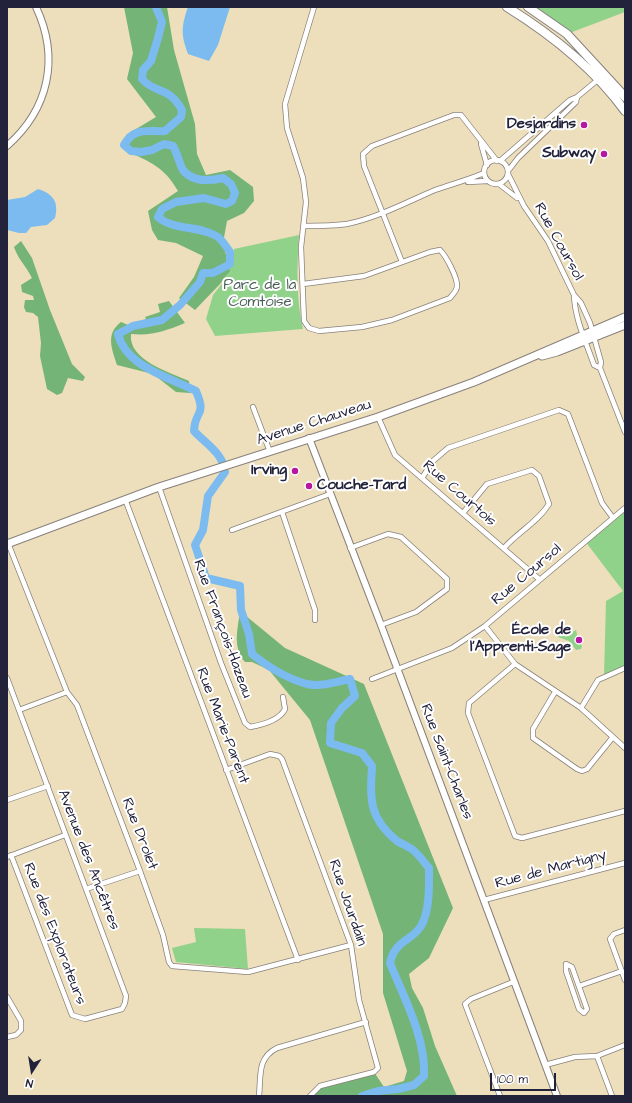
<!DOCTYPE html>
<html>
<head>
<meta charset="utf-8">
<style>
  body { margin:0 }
  #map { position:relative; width:632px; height:1103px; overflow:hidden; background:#eddfbc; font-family:"Architects Daughter",sans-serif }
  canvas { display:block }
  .frame { position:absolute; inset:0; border:8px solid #22223b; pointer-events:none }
  .north { position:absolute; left:12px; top:1051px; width:40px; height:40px; -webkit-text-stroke:3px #fff; paint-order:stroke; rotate:192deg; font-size:11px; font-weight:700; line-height:16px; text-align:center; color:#22223b }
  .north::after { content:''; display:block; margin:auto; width:14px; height:18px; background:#22223b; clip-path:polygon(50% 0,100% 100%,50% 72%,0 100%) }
  .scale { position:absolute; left:490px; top:1073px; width:66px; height:18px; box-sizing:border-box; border:2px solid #22223b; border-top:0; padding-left:5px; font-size:12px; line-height:14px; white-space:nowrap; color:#22223b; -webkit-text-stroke:3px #fff; paint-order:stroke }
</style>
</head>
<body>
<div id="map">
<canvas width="632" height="1103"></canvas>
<div class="frame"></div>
<div class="north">N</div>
<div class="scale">100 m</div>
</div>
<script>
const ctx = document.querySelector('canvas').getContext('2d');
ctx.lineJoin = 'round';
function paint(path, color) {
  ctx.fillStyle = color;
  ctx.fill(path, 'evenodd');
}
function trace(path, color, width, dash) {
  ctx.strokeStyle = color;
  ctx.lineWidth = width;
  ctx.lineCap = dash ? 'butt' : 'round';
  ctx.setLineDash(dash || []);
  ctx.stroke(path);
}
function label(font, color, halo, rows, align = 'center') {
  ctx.font = font + ' "Architects Daughter",sans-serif';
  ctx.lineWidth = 4;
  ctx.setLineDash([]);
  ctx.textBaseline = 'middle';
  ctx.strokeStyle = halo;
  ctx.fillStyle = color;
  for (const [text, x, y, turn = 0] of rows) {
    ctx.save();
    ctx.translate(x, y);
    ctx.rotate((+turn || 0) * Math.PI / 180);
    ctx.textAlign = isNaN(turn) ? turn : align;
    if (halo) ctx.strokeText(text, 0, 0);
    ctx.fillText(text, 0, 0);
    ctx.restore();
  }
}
const green = new Path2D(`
  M528 7H625V12L567 34Z
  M299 235C297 267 296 298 303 329L215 336 206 319 213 295 224 281 233 262 234 249Z
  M625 508V668L604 676 606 601 623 591 585 541Z
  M555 627 569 634 576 630 577 634 576 639 582 646 581 649 576 650 569 641 558 637Z
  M194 928 245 929 248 969 176 962 172 948 196 942Z`);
const forest = new Path2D(`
  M124 7H167L174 50 195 124 197 154 206 175 230 170 253 187 254 201 244 213 227 221 223 243 230 271 220 284 195 310 179 298 194 277 203 256 176 243 158 240 152 230 148 211 178 191C165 168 151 162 128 152L126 135 156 117 127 79 133 53Z
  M21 241 32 258 50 310 72 364 85 377 83 381 68 378 62 393 57 395 47 389 40 356 41 343 38 317 33 313 26 312 24 307 25 300H34L33 296 22 292 21 285 32 278C26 266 18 259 14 247Z
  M169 301 185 323C165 331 153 336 131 334 128 360 169 372 189 381L190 393 176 392 153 374 117 365C112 349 105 334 121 322L128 325 146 319 145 317 160 312 158 304Z
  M240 611 285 648 364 684 453 908 429 958 409 974 412 988 423 1008 435 1046 457 1096H310L320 1086 374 1072 384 1087 404 1081 407 1071 383 993V934L310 720 269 670 252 662H245C232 647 238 628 240 611Z`);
const water = new Path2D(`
  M188 7H230L218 45 209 61 188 54C181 35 181 27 188 7Z
  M38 189C54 194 59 203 55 218L47 225 31 227 26 233H19L7 230V200L25 197Z`);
const river = new Path2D(`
  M156 7 162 22 158 38 151 61 143 70 142 79C155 94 169 86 182 110L181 117 165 131C147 132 134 127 124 145L131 151 141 152 152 150 164 144 173 146C177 152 180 166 183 170 193 183 210 181 223 178L231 184 235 193 232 201 226 204 204 198 176 202 162 209 158 217C174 231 200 225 218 237 223 241 227 248 230 252V264L213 273H203L200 282 180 305 162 320 133 326 118 334C126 367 169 377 196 391 207 417 195 409 194 431 206 444 223 453 225 472L208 496 203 530 195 545 206 578 240 586 241 610 249 634 252 654C267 666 288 679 307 684 320 687 337 682 350 679L355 696 342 708 331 723 330 743 362 753 372 766C370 800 369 818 397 841 402 844 408 846 413 850 419 855 424 862 429 868 429 885 430 911 421 926 412 941 395 940 390 963 404 998 426 1038 424 1076L414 1085 398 1089 378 1091 362 1096`);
const minor = new Path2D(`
  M481 144 487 165
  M484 172a12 12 0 1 1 24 0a12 12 0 1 1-24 0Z
  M500 161 570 100 577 97 600 78
  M508 171 518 158 576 102 577 97
  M508 174 524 206 548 241 574 295 581 303 590 323 601 362 600 368 625 432
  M468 182 487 181
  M499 184 517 198
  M304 226C318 226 332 226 347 224 377 218 407 202 435 190 452 184 468 180 484 173
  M402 262 364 166 363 154 372 146 454 115H461L497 161
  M303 284 364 276 430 252 440 250C446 256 458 278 457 287 456 292 453 294 450 298L392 320 362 327 319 331 309 328 304 321 301 247 306 202 303 178 287 128 285 104 314 7
  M574 295C575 320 586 342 594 365L600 368
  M253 407 270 452
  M378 417 395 455 539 579
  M422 478 433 461 448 448 559 410 568 414 602 503 613 518
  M159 487 221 663 245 723 250 727C261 725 280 720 285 709L283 697
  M125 499 298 960
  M282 512 315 610V620
  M463 513 487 484 532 470 539 476 549 504C538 522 518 532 504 548
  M232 530 330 494
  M8 543 67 692 77 705 140 871 163 935 169 962 172 966 248 972 351 945
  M350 548 388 534 401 537 447 579V589L416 612 381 625
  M485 626 515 664 581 708 625 748
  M515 664 469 703 468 713 515 836 522 838 625 811
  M7 678 126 996 125 1003 122 1009 85 1019 72 1015 11 855
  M372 679 452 648 485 626 625 508
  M555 692 533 729V738L577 769 582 771 587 769 613 737
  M581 708 598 680 625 668
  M19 710 67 692
  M226 770 270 754 279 756 282 759 351 945 359 1000 378 1068 374 1072 320 1086 310 1096
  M7 800 48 786
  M7 857 65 835
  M86 889 140 871
  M484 900 625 863
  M625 930 614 934 610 939 625 980
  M566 964 572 967 587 1009 584 1013 579 1009 566 971Z
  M579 986 622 971
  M7 997 21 1021V1030L16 1035 7 1037
  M597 1056 612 1096
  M545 1065 575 1057 597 1056 625 1045
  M259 1096C261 1076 257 1058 277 1048L366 1022
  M500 1096 465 1004 471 999 513 982`);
const tertiary = new Path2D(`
  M7 146C49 109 60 58 36 7
  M309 438 381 625 557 1096`);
const secondary = new Path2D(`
  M542 356 557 352 625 325
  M7 544 159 487 378 417 474 382 625 317`);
const trunk = new Path2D(`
  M507 7C552 35 594 68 625 111
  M528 7 567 34 625 97`);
const markers = [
  [584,125,4,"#b5179e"],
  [604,154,4,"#b5179e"],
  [295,471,4,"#b5179e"],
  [309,486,4,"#b5179e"],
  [579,640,4,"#b5179e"]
];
const poiNames = [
  ["Desjardins",576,125],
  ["Subway",596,154],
  ["Irving",287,471],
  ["Couche-Tard",317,486,"left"],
  ["École de",571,631],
  ["l'Apprenti-Sage",571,648]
];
const streetNames = [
  ["Rue Coursol",558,242,61],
  ["Avenue Chauveau",314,423,-18],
  ["Rue Courtois",459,494,41],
  ["Rue Coursol",527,575,-40],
  ["Rue François-Hazeau",222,629,70],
  ["Rue Marie-Parent",222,726,69],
  ["Rue Saint-Charles",446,762,69],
  ["Rue Drolet",139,834,69],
  ["Avenue des Ancêtres",88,860,69],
  ["Rue de Martigny",551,870,-15],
  ["Rue Jourdain",347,903,71],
  ["Rue des Explorateurs",54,934,69]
];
const parkNames = [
  ["Parc de la",260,286],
  ["Comtoise",260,303]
];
paint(green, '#91d28a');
paint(forest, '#74b476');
paint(water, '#7bbbef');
trace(river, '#7bbbef', 8);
trace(minor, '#88807c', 6);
trace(tertiary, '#88807c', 8);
trace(secondary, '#88807c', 9);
trace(trunk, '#88807c', 10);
trace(minor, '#fff', 4.5);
trace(tertiary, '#fff', 6);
trace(secondary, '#fff', 7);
trace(trunk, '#fff', 8);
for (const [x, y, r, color] of markers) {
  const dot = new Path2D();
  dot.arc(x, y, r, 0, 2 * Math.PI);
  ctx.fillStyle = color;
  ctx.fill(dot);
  trace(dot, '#fff', 1.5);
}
label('bold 15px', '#22223b', '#fff', poiNames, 'right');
label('15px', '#22223b', '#fff', streetNames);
label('15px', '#496057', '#fff', parkNames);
</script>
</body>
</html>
